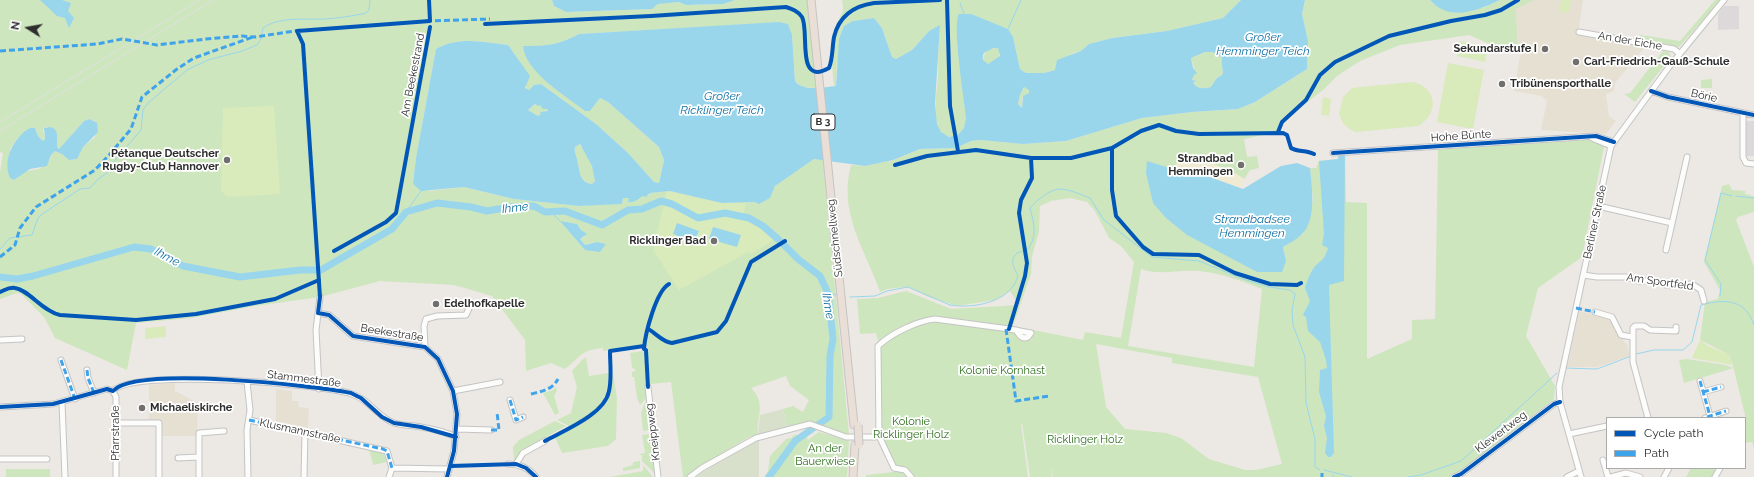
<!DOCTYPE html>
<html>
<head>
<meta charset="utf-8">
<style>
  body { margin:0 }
  #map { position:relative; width:1754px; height:477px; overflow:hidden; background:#ece8e4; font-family:Raleway,sans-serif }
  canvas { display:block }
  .legend { position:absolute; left:1606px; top:417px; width:140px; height:52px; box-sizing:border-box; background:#fff; border:1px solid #ababab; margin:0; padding:5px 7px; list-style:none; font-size:12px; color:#2e2e2e }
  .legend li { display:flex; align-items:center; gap:8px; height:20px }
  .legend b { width:20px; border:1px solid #ababab }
  .north { position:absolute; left:8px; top:8px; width:40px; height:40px; -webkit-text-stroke:3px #fff; paint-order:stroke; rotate:281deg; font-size:11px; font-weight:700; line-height:16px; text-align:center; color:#2e2e2e }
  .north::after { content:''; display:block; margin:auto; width:14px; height:18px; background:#2e2e2e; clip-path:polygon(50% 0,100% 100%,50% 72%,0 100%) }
</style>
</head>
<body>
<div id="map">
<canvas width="1754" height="477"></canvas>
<ul class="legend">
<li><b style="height:5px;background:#0057b8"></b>Cycle path</li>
<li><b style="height:5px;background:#3ea3eb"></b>Path</li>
</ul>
<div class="north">N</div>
</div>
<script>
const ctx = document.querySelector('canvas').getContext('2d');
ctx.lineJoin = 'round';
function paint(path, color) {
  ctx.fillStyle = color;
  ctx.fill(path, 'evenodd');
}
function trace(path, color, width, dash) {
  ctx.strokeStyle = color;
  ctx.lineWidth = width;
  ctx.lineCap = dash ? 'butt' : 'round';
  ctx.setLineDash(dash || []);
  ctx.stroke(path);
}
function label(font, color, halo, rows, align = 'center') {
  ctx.font = font + ' Raleway,sans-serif';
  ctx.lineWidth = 3.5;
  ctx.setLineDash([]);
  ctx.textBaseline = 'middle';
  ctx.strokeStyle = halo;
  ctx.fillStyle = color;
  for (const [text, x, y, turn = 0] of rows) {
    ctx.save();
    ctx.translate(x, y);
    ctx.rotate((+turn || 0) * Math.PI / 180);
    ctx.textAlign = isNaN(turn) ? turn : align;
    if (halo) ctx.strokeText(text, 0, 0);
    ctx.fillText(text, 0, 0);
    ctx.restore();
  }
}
const industrial = new Path2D(`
  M1724 6H1739V29L1718 30V14Z
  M1745 121H1754V156H1746Z`);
const education = new Path2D(`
  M1518 0H1583L1578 34 1645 47 1615 83 1614 91 1606 94 1609 116 1616 121 1606 134 1541 130 1547 101 1542 96 1514 91 1521 51 1518 50 1516 9Z
  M1579 311 1608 318 1628 347 1629 356 1597 367H1567Z
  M175 383V391L198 403 197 436H160V420H149V385Z
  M276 389 292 391V401H298L299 407 309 408 308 428 276 421Z`);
const green = new Path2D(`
  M0 0H552L554 6 566 12 652 9 658 4 679 2 686 5 723 4 735 0H808L817 88 802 87 795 81 792 35 759 24 579 34C558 45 547 46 523 47L590 111 600 98 608 102 659 147 664 160 659 183 654 182 628 153 596 124 541 84 534 85 529 90H527L508 45C484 42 458 36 436 49L416 158 413 184 429 191 464 187 514 199 579 206 623 202V198C631 197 640 196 648 196L650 193 670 191 722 203 755 202 770 198 775 186 795 171 814 159 823 160 849 435 814 422 787 428 783 409 793 406 803 412 809 400 790 386 786 376 751 388C767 404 756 416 758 435L749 437 701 466 686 477H683L671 382 650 384 647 345 603 351V348C580 350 581 357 565 369L551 363 526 371 525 340 492 296 454 285 380 281 320 297 255 306 191 318 136 323 127 370 55 338 44 317 21 294 17 293 0 299V173L3 153 0 152ZM90 119 95 121V137L83 147 77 159 70 160 62 154 55 151 51 155 50 160 39 169 26 171 14 180 10 178V149L18 138 36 129 38 136 43 141 45 139 43 130 45 127H50L57 134V147L59 149 83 122ZM561 222 577 224 585 236 580 239 585 245 597 242 585 250Z
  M842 0H1241L1223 18 1167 31 1112 38 1089 44 1081 51 1071 54 1055 70 1044 73H1026L1020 69 1013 37 1008 29 994 25 960 63 966 117 964 128 958 136C927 144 937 92 938 76 938 59 939 42 940 26L929 31 912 50 896 59 892 57 882 28 874 18 853 21 837 63 836 86H834C832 68 831 51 834 32 836 18 846 17 842 0Z
  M1305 0H1430L1433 4 1456 13 1485 7 1500 0H1534L1516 9 1518 50 1492 45 1469 35 1400 45 1360 61 1337 76 1323 90 1282 122 1278 132 1244 139 1247 157 1257 156 1259 168 1250 170 1244 179C1224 165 1205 161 1180 159L1173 169 1147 162 1231 257 1257 272 1286 261 1283 247 1303 234 1313 200 1310 168H1316L1319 161 1338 159 1339 154H1345L1346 202 1367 203V359L1412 339V320L1435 319 1438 149 1588 139 1602 143 1604 147 1582 257 1538 288 1526 336 1555 386 1554 399 1460 472 1449 477H1053L1051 465 1052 477H1030L1022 423 1021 424 1028 477H913L895 466 881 435 880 348 876 333 860 334 857 299 878 298 906 291 951 309 1019 305 1010 291 995 300 957 306 926 296 908 287 887 289 880 292C865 248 838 214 851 165L865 166 893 160 920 149 956 148 971 141 981 140 1023 144 1066 141 1142 118 1192 112 1238 109 1255 102 1307 69 1308 41 1302 14ZM1070 198 1087 202 1095 211 1109 238 1121 246 1134 262 1121 338 1085 332 1083 340 1013 326 1031 274 1032 256 1039 232 1040 206 1051 201ZM1141 269C1160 276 1179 269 1199 271 1220 273 1242 281 1262 289L1254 367 1128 346ZM1096 344 1172 358V363L1258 377 1282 464 1256 470H1245L1209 459 1181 438 1166 433 1125 429 1106 407Z
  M1715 0H1721L1679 47 1639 40 1640 35 1680 41Z
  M996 47 999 49V58L990 64 985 63 983 58 986 51Z
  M1663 51 1669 52 1671 57 1635 102 1624 94 1630 93Z
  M1205 52H1213L1222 58 1223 74 1216 79 1211 87C1203 89 1198 89 1193 83L1196 82 1192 80 1195 71 1191 58Z
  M1712 79V88H1701V80Z
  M1025 86 1029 89V93L1022 98V108L1018 104 1020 95Z
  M536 104 538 106 540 104 548 111 540 112 541 114 538 116 528 110Z
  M579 144C589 156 594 167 595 181L592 184C580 182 579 173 578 163 577 157 573 153 575 147Z
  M1729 184 1732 190 1745 191V194L1754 196V212L1738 217 1736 220 1754 267V449L1752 442 1745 443 1746 419 1732 362 1728 354 1700 340 1705 302 1718 299 1720 290 1704 262 1722 186Z
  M642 351 645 353 648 396 640 405 637 398 634 377H632V372L636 371 632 367 630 353Z
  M586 357 589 376 609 373C607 406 598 411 569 426L557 420 571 413 577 387 572 371 582 360Z
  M1687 359 1725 365 1734 368 1684 383 1679 360Z
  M611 374H613L617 398 616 439 608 446 562 453 555 437C570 429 599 416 607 402 611 393 611 383 611 374Z
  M556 387 557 391 554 396 559 413 555 415 543 393 553 390Z
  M645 402H648L651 430 643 431 641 413Z
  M555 421 566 426 521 451 516 461H514L513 447 519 440Z
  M819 432 849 441 847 477H770L789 449 795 442 806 434 808 440Z
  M650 434 655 474 642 461V455H640V454L645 453 642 435Z
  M794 435H802L788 448 768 477H764L768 471 770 456 786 439 791 438Z
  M369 449 383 452 387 462 373 465Z
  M640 461V468L623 471V468L633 465V462Z
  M643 465 653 477H609L643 471Z
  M1691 468H1719L1714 477H1686Z
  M50 469V477H6V469Z
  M903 471 908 477H866V475Z`);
const sand = new Path2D(`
  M1180 159C1205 161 1224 165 1244 179L1240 189 1173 169Z`);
const cemetery = new Path2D(`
  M783 409 787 428 758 435 760 415Z
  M759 440V477H696L707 469Z`);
const pitch = new Path2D(`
  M1562 0H1571L1568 13 1559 11Z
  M1460 41 1488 46 1485 62 1457 56Z
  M1448 63 1484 70 1473 129 1437 122Z
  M1412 82C1437 86 1440 114 1418 126L1356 132 1351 130 1343 123 1339 114 1343 97 1352 88Z
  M1323 97 1331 99 1329 116 1321 115Z
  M274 106 280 194 228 197 221 191 223 108Z
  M667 191 722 203 746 202 743 217 763 226 777 238 751 254 748 252 679 290 653 250Z
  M166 326V337L145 339V328Z
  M1700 340 1708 346 1728 354 1733 365 1692 358Z`);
const water = new Path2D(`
  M40 0H62L71 3 68 11 74 18 69 28 65 18 57 16Z
  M552 0H735L723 4 686 5 679 2 658 4 652 9 566 12 554 6Z
  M1241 0H1305L1302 14 1308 41 1307 69 1255 102 1238 109 1192 112 1142 118 1066 141 1023 144 981 140 971 141 956 148 920 149 893 160 865 166 814 159 775 186 770 198 759 204 755 202 722 203 670 191 650 193 646 197 643 196C638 199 635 203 628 202L629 198H623L622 204 579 206 514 199 464 187 421 191 413 184 416 158 436 49C458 36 484 42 508 45L530 76 525 88 529 90 534 85 541 84 596 124 628 153 654 182 659 183 664 160 659 147 608 102 600 98 590 111H585C566 96 525 72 523 46 547 46 558 45 579 34L779 22 788 24 792 35 795 81C803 92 824 87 836 86L839 39 844 26 853 21 874 18 882 28 892 57 896 59 912 50 929 31 940 25 935 104 937 124 941 132 949 137 958 135 964 128 966 117C964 99 952 24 959 14H971L1008 29 1013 37 1020 69 1026 73H1044L1055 70 1057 60 1081 51 1089 44 1112 38 1167 31 1223 18ZM993 48H998L1000 56 988 64 983 60C982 50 988 52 993 48ZM1205 52H1213L1222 58C1221 64 1223 68 1223 74L1216 79 1211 87C1203 89 1198 89 1193 83L1196 81 1192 80 1194 75 1197 73 1193 68 1191 58ZM1024 87 1029 90V93L1023 96 1022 108 1018 104 1020 95ZM535 104 538 106 540 105 543 109H547L548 111 540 112 541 114 538 116 528 110ZM580 144 592 166 595 181 592 184C578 182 580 170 577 159 576 155 574 152 575 147Z
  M1430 0H1500C1477 11 1449 22 1430 0Z
  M90 119 97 123 98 132 83 147 77 159 69 160 62 154 55 151 51 155 47 166 30 169 14 180 10 178C3 161 11 144 24 132 28 129 30 127 35 128L38 136 43 141 45 139 44 128 50 127 55 129 57 134V147L59 149 84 121Z
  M1339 154H1345L1344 281 1329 285 1334 453 1331 457H1328L1325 453 1327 438 1324 426 1326 416 1319 392 1320 370 1327 368 1326 360 1320 342 1308 331 1306 317 1303 315 1310 301 1305 288C1307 282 1309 275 1313 269 1320 259 1323 264 1328 248L1322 245 1324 234 1319 161 1338 159Z
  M1147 161 1173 169 1196 172 1243 189 1281 166 1297 163 1310 168C1312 187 1317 222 1301 235 1296 240 1289 243 1283 247L1286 261 1282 272H1257L1187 235 1166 218 1153 203 1146 173Z
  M560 221 577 224 581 230 587 234 580 239 585 245 597 242 606 244 600 252 585 250Z
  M677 223 699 231 694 242 673 234Z
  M713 227 741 235 737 247 709 239Z`);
const stream = new Path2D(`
  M960 3 964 14
  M1008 29 1021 0
  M1736 196 1754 198
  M406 212 421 191
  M551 212 560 221
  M0 249 10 238 32 235 38 218 41 215 80 189 90 188 97 180 107 173 111 165 141 130 143 110 148 103 187 70 208 60 242 51 257 45 261 39 263 28C280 16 306 20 325 19 339 18 353 16 366 13L369 10 370 0
  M1027 250C1038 237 1034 224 1030 208 1037 200 1051 188 1062 189 1071 190 1082 195 1090 198L1104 220 1152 257 1199 261 1243 279 1269 287 1290 290 1295 294 1292 310 1293 325 1305 357 1306 403 1315 439V467L1320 470
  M828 293 837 295
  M1720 296 1721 284 1705 260 1721 193 1732 196
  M850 297 875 296 887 291 908 287 950 305C974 309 1011 302 1018 276 1014 267 1009 261 1017 253L1023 251
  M1636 354 1654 350H1683L1692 342 1701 305C1724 299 1745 298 1754 325
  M1565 368 1597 369 1631 356
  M1324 470 1352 477
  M1333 477V475
  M1408 477 1421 475 1461 461 1557 373`);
const river = new Path2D(`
  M0 277 17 279 33 276 134 247 151 249 183 266 240 277 300 270H321L392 229 406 212 437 203 471 207 487 211 510 207 534 206 545 212 565 211 602 225 628 210 642 209 661 201 672 204 698 218 725 213 749 218 763 226 779 240 798 259 820 276 828 293 833 339 830 356 829 417 795 441 769 477`);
const minor = new Path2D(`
  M1579 32 1674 49 1680 54
  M1651 91 1668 97 1754 115
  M1743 114V157L1746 163 1754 164
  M1592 138 1611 146
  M1333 153 1596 136 1614 142
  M1598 206 1672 223
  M1666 250 1687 157
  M1583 275 1597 277H1626L1639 281H1657L1666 285 1692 284 1701 290 1704 301
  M1595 312 1612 317 1621 335 1632 337
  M318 313 329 315 353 336 425 347 438 359 453 391 457 414 454 451 447 477
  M0 340 22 339
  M425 347 424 326 426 319 437 316 466 315 470 306
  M61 360 75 399
  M87 370 88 378 94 393
  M1700 381 1710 416 1709 418
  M247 382 250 410 247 430 248 477
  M648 387 658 477
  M319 389 316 330 320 297
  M113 391C133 368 320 384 352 394 369 399 377 417 394 423 403 426 412 425 421 427 433 429 445 432 456 437
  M113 391 116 397V477
  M453 391 500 382
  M1703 392 1721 387
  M510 400 516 420 523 417
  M62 403 65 477
  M0 407 53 404 107 389 113 391
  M1648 418 1633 362V328L1635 326H1644L1650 330 1676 331V327
  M1705 418 1726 411
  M249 420 387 451 392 468 389 477
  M116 423H159V477
  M457 429 491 430
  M1569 434 1607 426
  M178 458 198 457
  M0 459H47
  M1603 460 1608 477
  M508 464C520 464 529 468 536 477
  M516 464 523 453 545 441
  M392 468 449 469
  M199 477V433L224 431
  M304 477 305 432
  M690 477 702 468 756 438 810 424 846 437H874L879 436
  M911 477 905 470 894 468 879 436 878 346C892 333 917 321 935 319L1009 329 1031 333 1028 337C1022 340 1019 335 1016 330
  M1454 477 1461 474 1554 404 1560 402
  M1567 477 1579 471
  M1581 477 1560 402 1559 387 1611 146 1669 67 1724 0
  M1611 477 1626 473 1640 477
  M1664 477 1669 468
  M1715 477 1720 468`);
const highway = new Path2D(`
  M811 0 854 425
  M853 477 855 445`);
const rail = new Path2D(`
  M0 122 200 0
  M0 131 213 0`);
const highwayBridge = new Path2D(`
  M858 425 859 445`);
const quiet = new Path2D(`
  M426 21 490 19
  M0 51 97 44 122 39 157 45 206 39 242 36 255 37 301 30
  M0 257 15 245 20 228 36 207 95 170 110 154 131 129 142 97 177 69 194 58 253 37
  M1576 308 1595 312
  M1006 329 1016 401 1049 396
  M61 360 75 399
  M87 370 88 378 94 393
  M1700 381 1710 416 1709 418
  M1703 392 1721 387
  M531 394C542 391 552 390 558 379
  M510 400 516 420 523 417
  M1707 417 1726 411
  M249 420 383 449 387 451 392 468
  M491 430H499L497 412
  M1322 477V473`);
const cycleway = new Path2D(`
  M429 0 430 21 297 31 303 44 320 297 318 313 329 315 353 336 425 347 438 359 453 391 457 414 454 451 447 477
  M947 0 950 106 958 151
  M485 24 651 16 786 7C792 9 798 11 802 17 810 31 795 87 829 68 833 58 832 48 834 37 839 16 853 6 874 3L940 0
  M1651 91 1668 97 1754 115
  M1278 132 1282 122 1306 100 1320 75 1335 62 1389 36 1451 21 1485 15 1501 10 1518 0
  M1112 148V190L1116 216 1143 247 1153 254 1199 255 1235 273 1270 284 1297 285 1301 283
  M1333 153 1596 136 1614 142
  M895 165 927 156 976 150 1031 158H1071L1112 148 1141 131 1159 125 1176 131 1199 134 1283 133 1287 135 1291 148C1297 152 1306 150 1314 154
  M334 251 386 222 396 213 430 27
  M0 292C5 290 9 287 15 288 29 290 42 311 60 315L136 320 196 314 275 299 319 280
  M648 329C656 333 662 342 672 343L717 332 726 321 751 262 785 241
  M1009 329 1025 276 1027 263 1019 213 1021 200 1032 178 1031 158
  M648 387 646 350 644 349C645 334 656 291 669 284
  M0 407 53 404 107 389 113 391C136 365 314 386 351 393L361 398 382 417 394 423 421 427 456 437
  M545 441C565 430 605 414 609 391 612 378 610 364 610 351L644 346
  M451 466 516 464 526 468 536 477
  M1454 477 1461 474 1554 404 1560 402`);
const markers = [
  [1545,49,4,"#706f6e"],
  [1576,62,4,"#706f6e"],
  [1502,84,4,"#706f6e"],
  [227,160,4,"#706f6e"],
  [1241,165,4,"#706f6e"],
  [714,241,4,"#706f6e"],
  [436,304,4,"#706f6e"],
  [142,408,4,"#706f6e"]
];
const shields = [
  [823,122,24]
];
const shieldNames = [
  ["B 3",823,122]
];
const streetNames = [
  ["An der Eiche",1630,41,10],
  ["Am Beekestrand",413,75,-79],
  ["Börie",1704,96,13],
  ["Hohe Bünte",1461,136,-4],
  ["Berliner Straße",1595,222,-78],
  ["Südschnellweg",835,238,-96],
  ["Am Sportfeld",1660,282,8],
  ["Beekestraße",392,333,9],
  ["Stammestraße",304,379,7],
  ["Klusmannstraße",300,431,12],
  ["Kneippweg",653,432,-97],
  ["Klewertweg",1501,432,-37],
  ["Pfarrstraße",116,433,-90]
];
const poiNames = [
  ["Sekundarstufe I",1537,49],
  ["Carl-Friedrich-Gauß-Schule",1584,62,"left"],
  ["Tribünensporthalle",1510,84,"left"],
  ["Pétanque Deutscher",219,154],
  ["Rugby-Club Hannover",219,167],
  ["Strandbad",1233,159],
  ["Hemmingen",1233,172],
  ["Ricklinger Bad",706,241],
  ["Edelhofkapelle",444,304,"left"],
  ["Michaeliskirche",150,408,"left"]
];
const parkNames = [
  ["Kolonie Kornhast",1002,371],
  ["Kolonie",911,422],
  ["Ricklinger Holz",911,435],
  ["Ricklinger Holz",1085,440],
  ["An der",825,449],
  ["Bauerwiese",825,462]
];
const waterNames = [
  ["Großer",1263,37],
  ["Hemminger Teich",1263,51],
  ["Großer",722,96],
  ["Ricklinger Teich",722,110],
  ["Ihme",515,208,-6],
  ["Strandbadsee",1252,219],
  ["Hemmingen",1252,233],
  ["Ihme",167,257,28],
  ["Ihme",828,306,81]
];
paint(industrial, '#dcd9db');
paint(education, '#e6e0d3');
paint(green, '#cee6be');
paint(sand, '#f0ead3');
paint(cemetery, '#d8e0cc');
paint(pitch, '#d9eabb');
paint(water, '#99d6ec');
trace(stream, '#99d6ec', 1);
trace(river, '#99d6ec', 7);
trace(minor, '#c5c4c5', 7);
trace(highway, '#c6c5c4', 9);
trace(minor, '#fcfcfb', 5);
trace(highway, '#eadfd6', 7);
trace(rail, '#dfdfe1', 1);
trace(highwayBridge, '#c6c5c4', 9, []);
trace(highwayBridge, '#eadfd6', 7);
trace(quiet, '#3ea3eb', 3, [6, 3]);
trace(cycleway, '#0057b8', 4);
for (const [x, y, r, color] of markers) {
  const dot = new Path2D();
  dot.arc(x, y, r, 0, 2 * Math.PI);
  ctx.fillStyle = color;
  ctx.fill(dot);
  trace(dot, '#fff', 1.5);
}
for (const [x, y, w] of shields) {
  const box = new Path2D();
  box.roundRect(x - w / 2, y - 8, w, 16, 3);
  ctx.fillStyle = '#fff';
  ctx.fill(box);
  trace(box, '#2e2e2e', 1);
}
label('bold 10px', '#2e2e2e', null, shieldNames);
label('11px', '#2e2e2e', '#fff', streetNames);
label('bold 11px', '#2e2e2e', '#fff', poiNames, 'right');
label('11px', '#2c6e1b', '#fff', parkNames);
label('italic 12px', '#0d6fa3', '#fff', waterNames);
</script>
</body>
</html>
